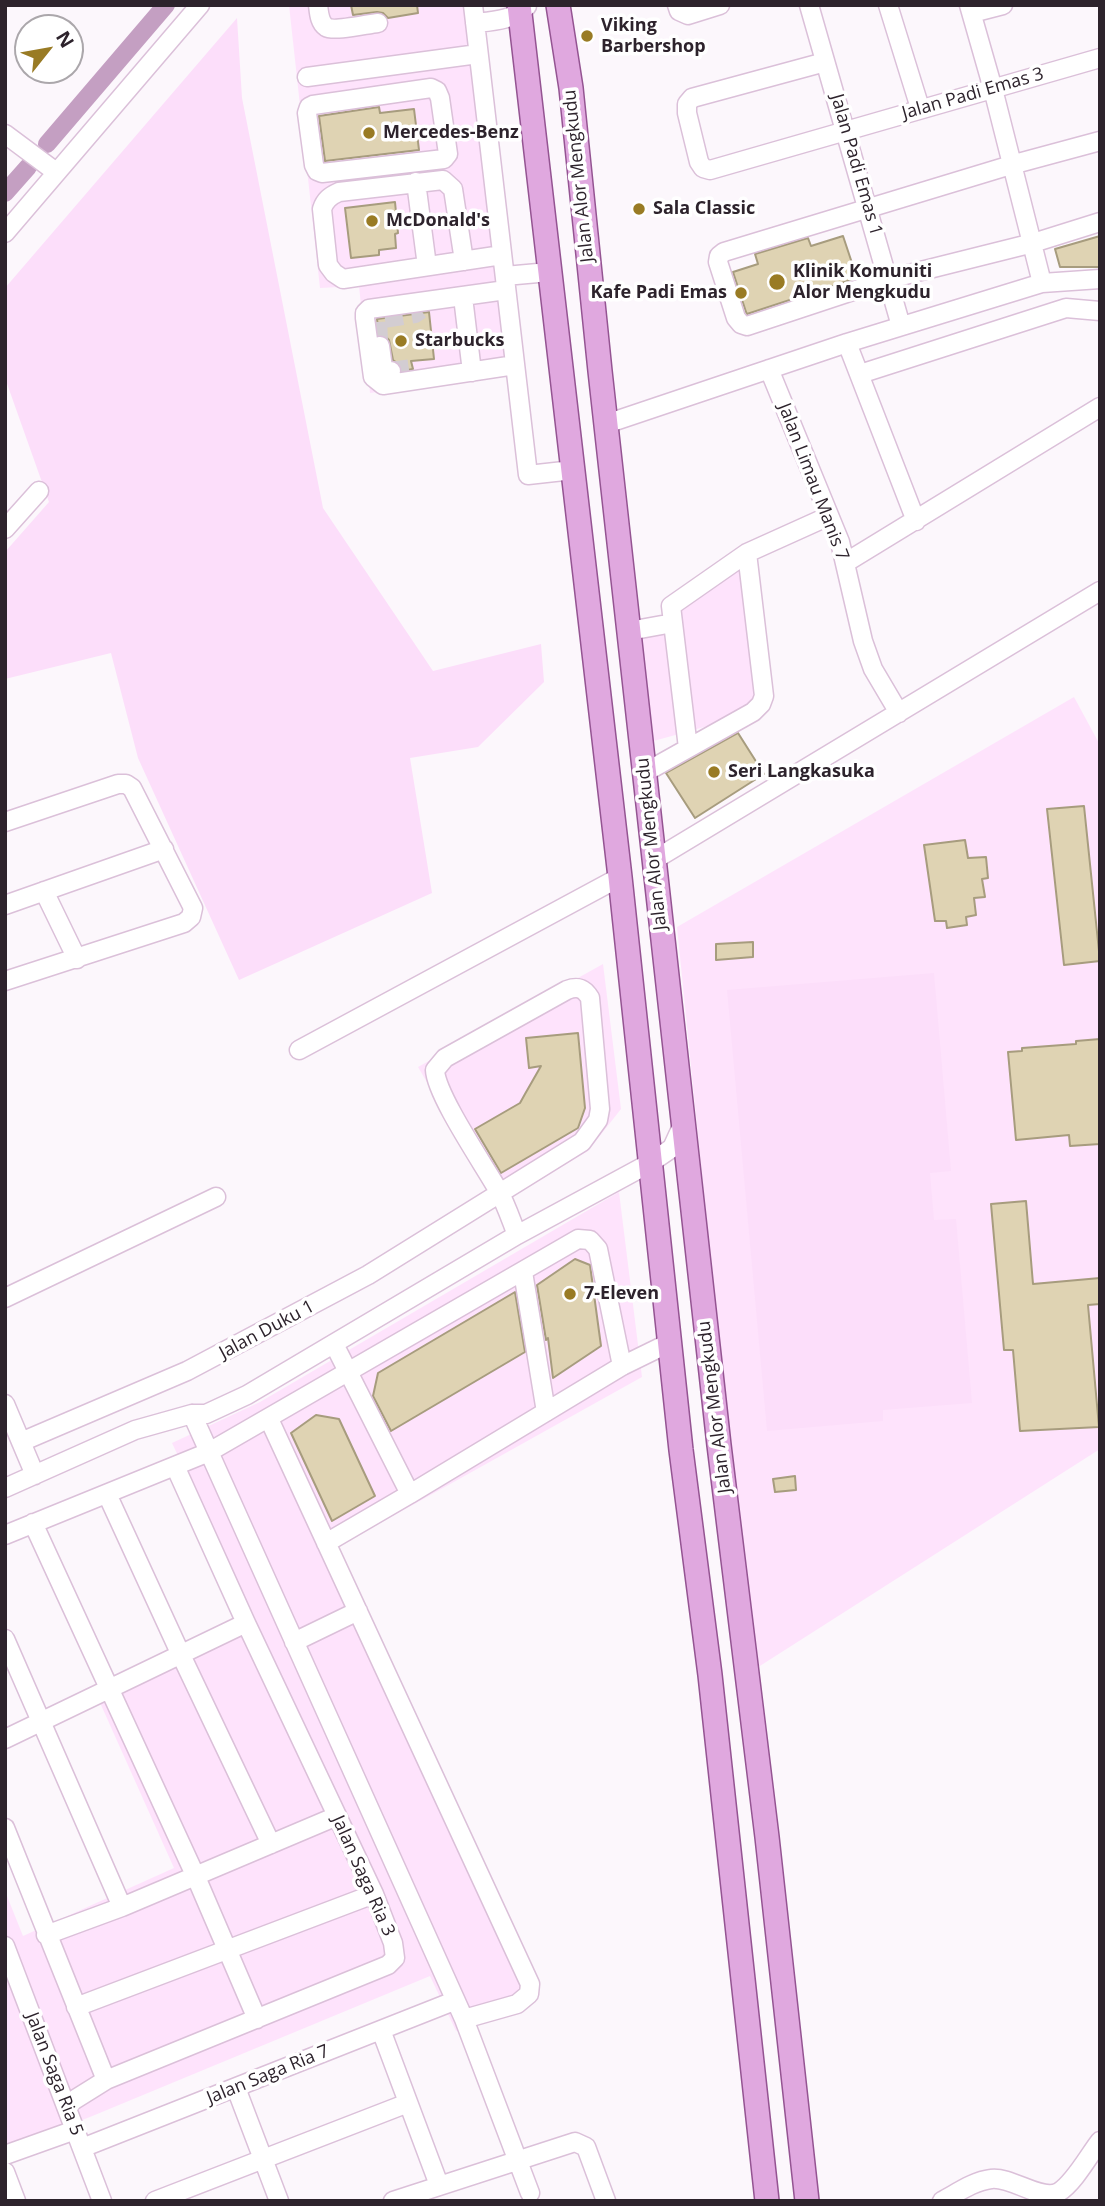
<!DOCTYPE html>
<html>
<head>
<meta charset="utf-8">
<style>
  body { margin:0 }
  #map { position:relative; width:1105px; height:2206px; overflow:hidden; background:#fcf7fc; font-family:"Open Sans",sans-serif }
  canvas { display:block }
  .frame { position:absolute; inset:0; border:7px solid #2d232c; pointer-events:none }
  .north { position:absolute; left:14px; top:14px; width:70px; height:70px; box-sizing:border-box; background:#fff; border:2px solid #aba7ab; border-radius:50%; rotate:59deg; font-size:19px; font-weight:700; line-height:28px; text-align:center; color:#2d232c }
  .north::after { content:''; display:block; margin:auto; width:24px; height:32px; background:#997b24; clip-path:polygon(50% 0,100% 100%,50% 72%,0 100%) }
</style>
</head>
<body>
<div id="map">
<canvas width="1105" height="2206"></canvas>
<div class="frame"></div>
<div class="north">N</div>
</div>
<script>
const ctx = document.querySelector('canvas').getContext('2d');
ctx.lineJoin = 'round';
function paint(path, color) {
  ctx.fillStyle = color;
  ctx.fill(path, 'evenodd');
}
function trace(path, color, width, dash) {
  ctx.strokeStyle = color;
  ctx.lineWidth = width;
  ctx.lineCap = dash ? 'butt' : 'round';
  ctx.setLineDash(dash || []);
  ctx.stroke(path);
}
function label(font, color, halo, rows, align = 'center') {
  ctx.font = font + ' "Open Sans",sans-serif';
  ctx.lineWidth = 7;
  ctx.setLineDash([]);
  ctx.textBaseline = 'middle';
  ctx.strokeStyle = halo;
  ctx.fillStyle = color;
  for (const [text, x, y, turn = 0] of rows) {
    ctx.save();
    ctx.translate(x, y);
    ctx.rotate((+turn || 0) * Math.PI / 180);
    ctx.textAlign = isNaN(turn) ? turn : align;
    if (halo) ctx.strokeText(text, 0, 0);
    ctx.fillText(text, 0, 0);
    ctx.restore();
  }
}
const built = new Path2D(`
  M289 5H463L511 376 370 393 359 286 320 288Z
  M740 565 762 711 650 742 638 634Z
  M1074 697 1100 745V1449L752 1671 677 927Z
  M603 964 621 1109 588 1151 499 1205 418 1067Z
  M619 1192 642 1377 330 1551 538 1993 456 2031 430 1976 90 2117 5 2149V1891L23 1936 174 1868 97 1696 258 1624 172 1443 260 1402Z`);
const green = new Path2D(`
  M237 18 242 98 323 508 433 671 541 644 544 682 478 747 410 758 432 893 239 980 138 758 111 653 5 679V552L49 502 5 378V288Z
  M934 973 951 1171 930 1173 934 1220 956 1219 972 1403 883 1410V1421L767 1431 727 990Z`);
const canal = new Path2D(`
  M47 144 166 5
  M5 193 28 167`);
const building = new Path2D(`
  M351 5H417L418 13 388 18 383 13 377 12 353 15Z
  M379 107 380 113 414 109 419 150 325 161 319 116Z
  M395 202 398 233 395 234 396 248 379 250V255L351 258 345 208Z
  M843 236 857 278 747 314 746 312 733 272 758 264 755 254 808 238 811 246Z
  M1100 236V267H1060L1055 249Z
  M429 312 434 359 411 361 413 369 402 371 400 365 393 360 389 340 385 336 379 335 377 319Z
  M738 733 764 774 695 818 666 773Z
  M1084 806 1100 961 1064 965 1047 809Z
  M965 840 968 858 986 857 988 878 982 879 985 897 974 898 976 915 966 917 967 925 947 928 946 921H935L924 845Z
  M753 942V957L716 960V944Z
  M578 1033 585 1108 578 1128 501 1173 475 1129 520 1103 525 1094 541 1066 529 1068 526 1038Z
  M1100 1039V1144L1070 1146 1069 1135 1016 1140 1008 1052 1022 1051V1048L1076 1044V1041Z
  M1026 1201 1033 1284 1100 1278V1304L1088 1305 1099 1427 1020 1431 1013 1350H1004L991 1204Z
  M575 1259 590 1265 601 1346 553 1378 548 1338 546 1340 537 1285Z
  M515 1292 525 1352 391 1431 373 1396 378 1373Z
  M316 1415 339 1419 375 1496 332 1521 291 1433Z
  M795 1476 796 1490 775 1492 773 1479Z`);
const minorTunnel = new Path2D(`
  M379 340 378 320 415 314 421 310
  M391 371 412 368`);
const minor = new Path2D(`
  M318 5C319 12 319 22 326 27 334 32 367 24 378 23
  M473 5 528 475 573 470
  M677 5 679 11 688 15 720 5
  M809 5 901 326
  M888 5 920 108
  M969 5 993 89 1042 283
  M972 13 1003 5
  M475 23C494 21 514 20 527 6
  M825 62 692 98 687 104V113L699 162 703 168 710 170 1100 58
  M307 77 478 54
  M431 88 437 91 440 98 448 154 444 159 322 173 317 171 314 165 307 113 309 107 313 105Z
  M5 134 56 172
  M1100 141 1011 165 724 252 719 256 718 262 736 318 741 324 747 326 889 279 1033 243 1100 222
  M416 182 427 266
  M5 233 200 5
  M464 261 453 189 443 180 339 192C330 196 325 200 322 209L328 265 334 273 343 279 502 255
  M505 276 549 272
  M506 290 369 309 365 313V318L373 377 383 385 515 365
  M463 297 472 372
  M847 343 916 521
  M380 346 383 368 387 371H391
  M769 369 840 542 863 641 873 669 899 713
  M860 374 1066 308 1100 311
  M606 424 847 343 1042 283 1100 279
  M5 529 39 491
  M845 563 1100 407
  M629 631 673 623
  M688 748 671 606 747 553 829 516
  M644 773 753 712 761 704 764 696 747 553
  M5 822 118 784H126L132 788 193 908 191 917 184 923 5 981
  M654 860 1100 591
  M44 891 77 959
  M5 905 164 849
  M299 1050 620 877
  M523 1272 546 1412
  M5 1298 216 1197
  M334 1344 410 1494 622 1366 671 1342
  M5 1404 35 1475
  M192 1414 464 2019 530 2193
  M269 1419 530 1984 529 1994 517 2004 464 2019
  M21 1442 187 1371 368 1275 582 1142 598 1120 600 1109 590 998C584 988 578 986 567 990L445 1058 435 1070C436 1095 484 1165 498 1190 506 1204 511 1220 517 1235
  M5 1488 135 1430 192 1414H206L247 1395 517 1235 650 1163 672 1148 683 1124
  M107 1494 181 1655 271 1844
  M33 1523 196 1877 257 2019
  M5 1535 209 1452 578 1239 590 1240 598 1249 622 1366
  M326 1543 410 1494
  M5 1639 122 1907
  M294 1642 358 1611
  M5 1739 246 1623
  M5 1828 106 2080
  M46 1935 122 1907 337 1816
  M5 1946 102 2201
  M76 2007 374 1894
  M381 2030 439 2185
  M236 2088 279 2201
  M66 2105 106 2080 388 1965 395 1958 393 1943 374 1894 246 1623 175 1466
  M82 2148 454 2001
  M5 2155 75 2130
  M5 2172 16 2201
  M155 2201 408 2103
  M393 2201 575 2142 586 2147 606 2201
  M942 2201C957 2193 974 2181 991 2179 1011 2176 1042 2202 1059 2192 1074 2183 1089 2155 1100 2141`);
const major = new Path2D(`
  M519 5 620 877 681 1450 710 1675 767 2201
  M558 5 571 88 600 371 719 1445 767 1837 807 2201`);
const markers = [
  [587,36,7,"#997b24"],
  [369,133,7,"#997b24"],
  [639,209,7,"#997b24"],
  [372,221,7,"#997b24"],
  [777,282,9,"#997b24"],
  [741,293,7,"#997b24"],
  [401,341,7,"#997b24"],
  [714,772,7,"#997b24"],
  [570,1294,7,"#997b24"]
];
const poiNames = [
  ["Viking",601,26],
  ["Barbershop",601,47],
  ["Mercedes-Benz",383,133],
  ["Sala Classic",653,209],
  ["McDonald's",386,221],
  ["Klinik Komuniti",793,272],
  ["Alor Mengkudu",793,293],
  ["Kafe Padi Emas",727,293,"right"],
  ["Starbucks",415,341],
  ["Seri Langkasuka",728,772],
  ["7-Eleven",584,1294]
];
const streetNames = [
  ["Jalan Padi Emas 3",973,94,-16],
  ["Jalan Padi Emas 1",856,165,74],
  ["Jalan Alor Mengkudu",579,176,-96],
  ["Jalan Limau Manis 7",813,482,69],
  ["Jalan Alor Mengkudu",652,844,-96],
  ["Jalan Duku 1",267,1330,-28],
  ["Jalan Alor Mengkudu",715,1407,-97],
  ["Jalan Saga Ria 3",363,1876,66],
  ["Jalan Saga Ria 5",54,2074,69],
  ["Jalan Saga Ria 7",268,2075,-22]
];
paint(built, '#fee3fc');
paint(green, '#fcdefa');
trace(canal, '#c49fc2', 18);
paint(building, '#dfd3b3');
trace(building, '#a79c7e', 2);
trace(minorTunnel, '#d3cdd2', 18, [18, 9]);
trace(minor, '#dbc0d9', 21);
trace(major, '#945492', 26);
trace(minor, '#fff', 18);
trace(major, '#e0a8df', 23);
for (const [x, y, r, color] of markers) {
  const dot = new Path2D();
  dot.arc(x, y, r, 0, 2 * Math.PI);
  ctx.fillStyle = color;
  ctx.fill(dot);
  trace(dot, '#fff', 2.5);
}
label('bold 18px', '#2d232c', '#fff', poiNames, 'left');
label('18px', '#2d232c', '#fff', streetNames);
</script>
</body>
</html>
